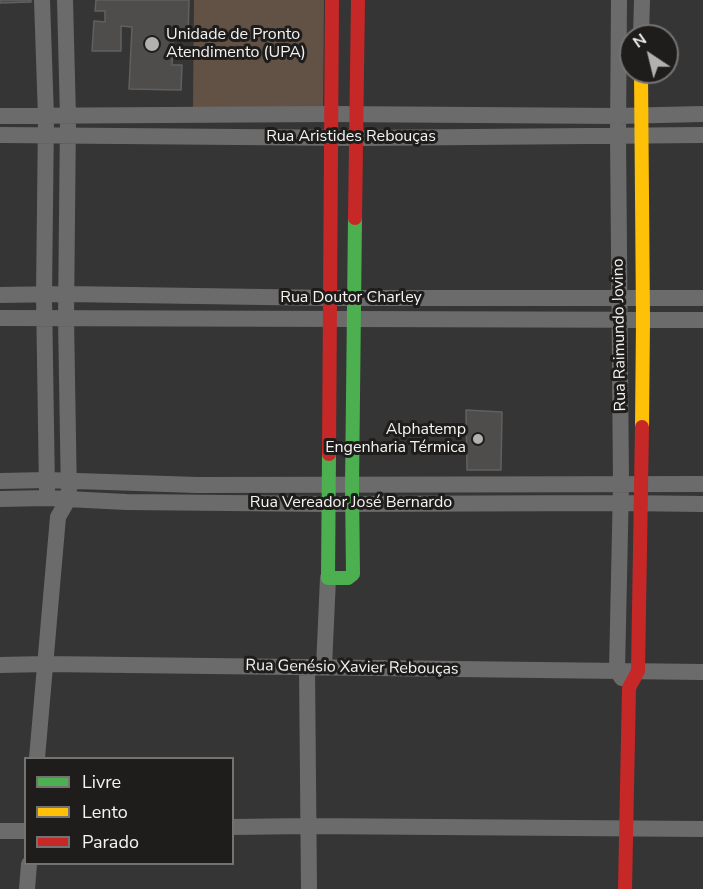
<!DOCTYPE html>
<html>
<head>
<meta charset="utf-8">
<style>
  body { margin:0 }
  #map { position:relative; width:703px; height:889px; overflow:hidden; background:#363535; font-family:"Nunito Sans",sans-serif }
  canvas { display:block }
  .legend { position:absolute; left:24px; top:757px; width:210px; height:108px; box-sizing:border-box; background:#1e1d1c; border:2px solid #747372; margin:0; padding:8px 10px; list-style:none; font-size:18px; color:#f4f3f2 }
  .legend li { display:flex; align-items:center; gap:12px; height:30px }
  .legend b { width:30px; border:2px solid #747372 }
  .north { position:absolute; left:619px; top:24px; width:60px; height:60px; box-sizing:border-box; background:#1e1d1c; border:2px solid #747372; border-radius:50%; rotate:325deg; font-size:16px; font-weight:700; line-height:24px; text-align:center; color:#f4f3f2 }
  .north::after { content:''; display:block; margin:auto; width:21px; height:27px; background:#b2b0b0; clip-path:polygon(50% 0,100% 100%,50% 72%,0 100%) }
</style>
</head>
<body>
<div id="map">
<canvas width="703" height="889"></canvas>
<ul class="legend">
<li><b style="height:8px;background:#4caf50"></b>Livre</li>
<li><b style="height:8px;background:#ffc107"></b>Lento</li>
<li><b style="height:8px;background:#c62828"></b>Parado</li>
</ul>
<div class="north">N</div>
</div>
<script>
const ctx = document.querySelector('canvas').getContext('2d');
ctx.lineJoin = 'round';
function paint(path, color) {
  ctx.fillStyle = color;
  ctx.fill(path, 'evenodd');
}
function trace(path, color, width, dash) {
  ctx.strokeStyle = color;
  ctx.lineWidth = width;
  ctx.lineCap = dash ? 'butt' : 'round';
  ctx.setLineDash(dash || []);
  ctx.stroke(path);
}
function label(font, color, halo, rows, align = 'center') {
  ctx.font = font + ' "Nunito Sans",sans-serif';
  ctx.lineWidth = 6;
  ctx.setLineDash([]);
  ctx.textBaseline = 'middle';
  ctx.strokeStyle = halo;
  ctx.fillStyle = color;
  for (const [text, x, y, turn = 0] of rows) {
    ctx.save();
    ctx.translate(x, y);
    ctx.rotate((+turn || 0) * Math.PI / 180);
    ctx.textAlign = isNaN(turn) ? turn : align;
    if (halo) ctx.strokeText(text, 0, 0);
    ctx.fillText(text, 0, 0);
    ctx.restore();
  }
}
const green = new Path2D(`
  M194 0H324L323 107H193Z`);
const building = new Path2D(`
  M0 0H31V2L0 3Z
  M96 0H189L188 37 173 36 172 65H182L181 90 129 89 132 27 121 26V51H92L94 21 105 22V11H95Z
  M466 410 502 412 501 470H467Z`);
const street = new Path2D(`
  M42 0 46 117 44 295 47 491
  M619 0 618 135 621 484 617 671 622 678
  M641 36 642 0
  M0 116 331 114 618 116 703 114
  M0 135 357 138 703 135
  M0 295 66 294 329 298H703
  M0 318 703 320
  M0 481 47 480 197 485 703 484
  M0 499 47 498 126 502 328 504 621 503 703 504
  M0 665 46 664 703 672
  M307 667 309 889
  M324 667 328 578
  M37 758 58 517 69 498 66 318 68 117 65 0
  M232 827 308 826 703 829
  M0 831H26
  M27 889 29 864`);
const fast = new Path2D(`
  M329 454 328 578H348L353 574 352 486 355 218`);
const slow = new Path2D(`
  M641 72 643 320 642 427`);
const jam = new Path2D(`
  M355 218 358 0
  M329 454 332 0
  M625 889 629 688 638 671 642 427`);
const markers = [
  [152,44,8,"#b2b0b0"],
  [478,439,6,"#b2b0b0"]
];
const poiNames = [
  ["Unidade de Pronto",166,35],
  ["Atendimento (UPA)",166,53],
  ["Alphatemp",466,430,"right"],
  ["Engenharia Térmica",466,448,"right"]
];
const streetNames = [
  ["Rua Aristides Rebouças",351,137],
  ["Rua Doutor Charley",351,298],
  ["Rua Raimundo Jovino",620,335,-91],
  ["Rua Vereador José Bernardo",351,503],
  ["Rua Genésio Xavier Rebouças",352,668,1]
];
paint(green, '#625246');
paint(building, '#4e4d4c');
trace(building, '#616060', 1.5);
trace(street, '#6c6b6b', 16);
trace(fast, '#4caf50', 14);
trace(slow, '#ffc107', 14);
trace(jam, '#c62828', 14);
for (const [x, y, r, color] of markers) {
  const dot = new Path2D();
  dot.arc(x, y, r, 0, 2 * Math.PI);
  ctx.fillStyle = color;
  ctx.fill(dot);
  trace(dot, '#1e1d1c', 2);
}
label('16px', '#f4f3f2', '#1e1d1c', poiNames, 'left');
label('16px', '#f4f3f2', '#1e1d1c', streetNames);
</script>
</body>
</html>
